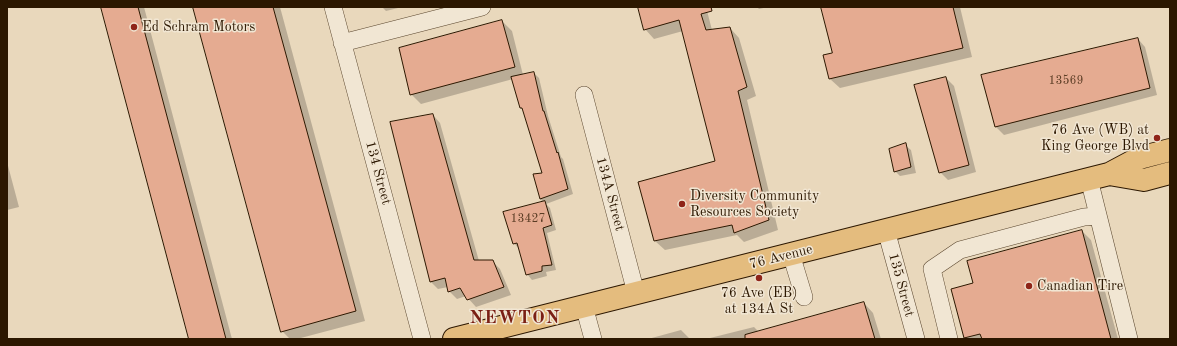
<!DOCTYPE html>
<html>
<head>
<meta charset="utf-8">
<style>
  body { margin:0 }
  #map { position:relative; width:1177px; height:346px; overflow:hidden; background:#e9d8bc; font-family:"Old Standard TT",serif }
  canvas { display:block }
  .frame { position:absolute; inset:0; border:8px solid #2c1700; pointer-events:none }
</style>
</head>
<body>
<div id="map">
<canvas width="1177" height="346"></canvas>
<div class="frame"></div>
</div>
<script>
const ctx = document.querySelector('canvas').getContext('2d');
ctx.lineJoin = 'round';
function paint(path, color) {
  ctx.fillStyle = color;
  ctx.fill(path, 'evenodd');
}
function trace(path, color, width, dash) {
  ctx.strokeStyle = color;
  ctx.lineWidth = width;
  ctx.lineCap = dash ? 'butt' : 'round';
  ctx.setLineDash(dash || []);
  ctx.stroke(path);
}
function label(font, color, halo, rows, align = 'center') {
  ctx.font = font + ' "Old Standard TT",serif';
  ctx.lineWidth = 3;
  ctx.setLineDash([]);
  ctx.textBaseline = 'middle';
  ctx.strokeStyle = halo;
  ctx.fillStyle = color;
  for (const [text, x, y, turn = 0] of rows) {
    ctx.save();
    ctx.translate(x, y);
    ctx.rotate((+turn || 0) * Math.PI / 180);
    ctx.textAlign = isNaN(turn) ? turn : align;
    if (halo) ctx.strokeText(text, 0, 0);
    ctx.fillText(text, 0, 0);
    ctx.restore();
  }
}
const shadow = new Path2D(`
  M102 7H144L232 339H190Z
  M194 7H280L365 321 297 339H290L282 331Z
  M382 7H402L386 11Z
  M639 7H706L712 30 730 28 739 38 756 96 747 100 778 230 744 242 737 235 665 250 655 241 639 183 716 161 683 31 654 39 645 29Z
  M757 7H768L759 9Z
  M823 7H960L972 57 840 88 830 79 825 55 833 53Z
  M502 21 512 31 523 75 534 73 539 78 548 116 561 157 563 159 573 194 546 204 550 208 556 230 547 233 556 270 546 272 547 276 532 280 527 274 519 249 514 243 544 203 540 199 543 174 524 111 521 108 513 79 421 104 411 94Z
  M1138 39 1145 47 1157 95 1004 135 996 127 982 76Z
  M946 78 954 86 976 172 948 180 940 172Z
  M433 115 440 123 479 261H492L500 269 511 295 476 307 466 296 457 299 449 291 448 287 438 289 431 282Z
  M905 145 911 150 916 173 900 176 895 171Z
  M7 162 19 207 7 210Z
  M1082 231 1091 240 1118 339H966L965 338 952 290 974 284Z
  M864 303 873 313 881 339H706L754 327 759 332Z
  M681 330 690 339H648Z`);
const building = new Path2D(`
  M101 7H138L226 339H189Z
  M193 7H273L356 311 281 332Z
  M638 7H711L712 11 701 14 706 30 730 27 747 87 738 91 769 220 734 233 732 225 654 241 638 182 715 161 679 20 644 30Z
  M821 7H953L963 48 829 79 823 55 832 53Z
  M502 20 515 67 410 95 399 48Z
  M1138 38 1150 88 995 127 981 75Z
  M534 72 543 111H544L557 153 558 152 568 189 540 199 533 174 542 173 522 108H520L511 77Z
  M946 77 969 165 939 173 914 85Z
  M433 114 474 260H493L504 287 467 300 460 288 448 292 445 278 430 282 390 122Z
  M906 143 911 167 894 172 889 149Z
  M545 201 552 225 543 228 552 265 542 266V271L526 275 517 243 513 244 503 212Z
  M1082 230 1111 339H982L980 334 964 338 951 289 973 283 967 261Z
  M864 302 875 339H745V335Z`);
const minor = new Path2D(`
  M333 7 422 339
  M342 43 482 7
  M584 95 636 293
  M1089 179 1129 339
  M886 230 916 339
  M791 254 804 297
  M584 306 593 339
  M949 339 932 269 960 250 1084 217 1098 216`);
const major = new Path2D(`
  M1109 174 1144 180 1170 173
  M454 339 1109 174 1139 158 1170 150`);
const markers = [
  [134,27,4,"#8f2418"],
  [1157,138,4,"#8f2418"],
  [682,204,4,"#8f2418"],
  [759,278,4,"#8f2418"],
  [1029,286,4,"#8f2418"]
];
const numberNames = [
  ["13569",1066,81],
  ["13427",528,219]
];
const poiNames = [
  ["Ed Schram Motors",142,27],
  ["76 Ave (WB) at",1149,130,"right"],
  ["King George Blvd",1149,146,"right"],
  ["Diversity Community",690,196],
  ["Resources Society",690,212],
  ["Canadian Tire",1037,286],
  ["76 Ave (EB)",759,293,"center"],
  ["at 134A St",759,309,"center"]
];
const streetNames = [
  ["134 Street",378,173,75],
  ["134A Street",610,194,75],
  ["76 Avenue",781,257,-14],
  ["135 Street",901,285,75]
];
const districtNames = [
  ["NEWTON",515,318]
];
paint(shadow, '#0003');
paint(building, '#e5ab91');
trace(building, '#2c1700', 1);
trace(minor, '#5b472f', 18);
trace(major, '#2c1700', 24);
trace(minor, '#f1e6d3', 17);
trace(major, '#e4bc7e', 22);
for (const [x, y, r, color] of markers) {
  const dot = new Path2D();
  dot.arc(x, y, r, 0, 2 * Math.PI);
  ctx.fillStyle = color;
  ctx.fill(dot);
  trace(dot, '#f1e6d3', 1.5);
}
label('12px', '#5a3c24', null, numberNames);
label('14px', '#2c1700', '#f1e6d3', poiNames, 'left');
label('14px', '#2c1700', '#f1e6d3', streetNames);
ctx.letterSpacing = '1px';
label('bold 18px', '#7a1f14', '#f1e6d3', districtNames);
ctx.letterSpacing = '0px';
</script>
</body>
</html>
